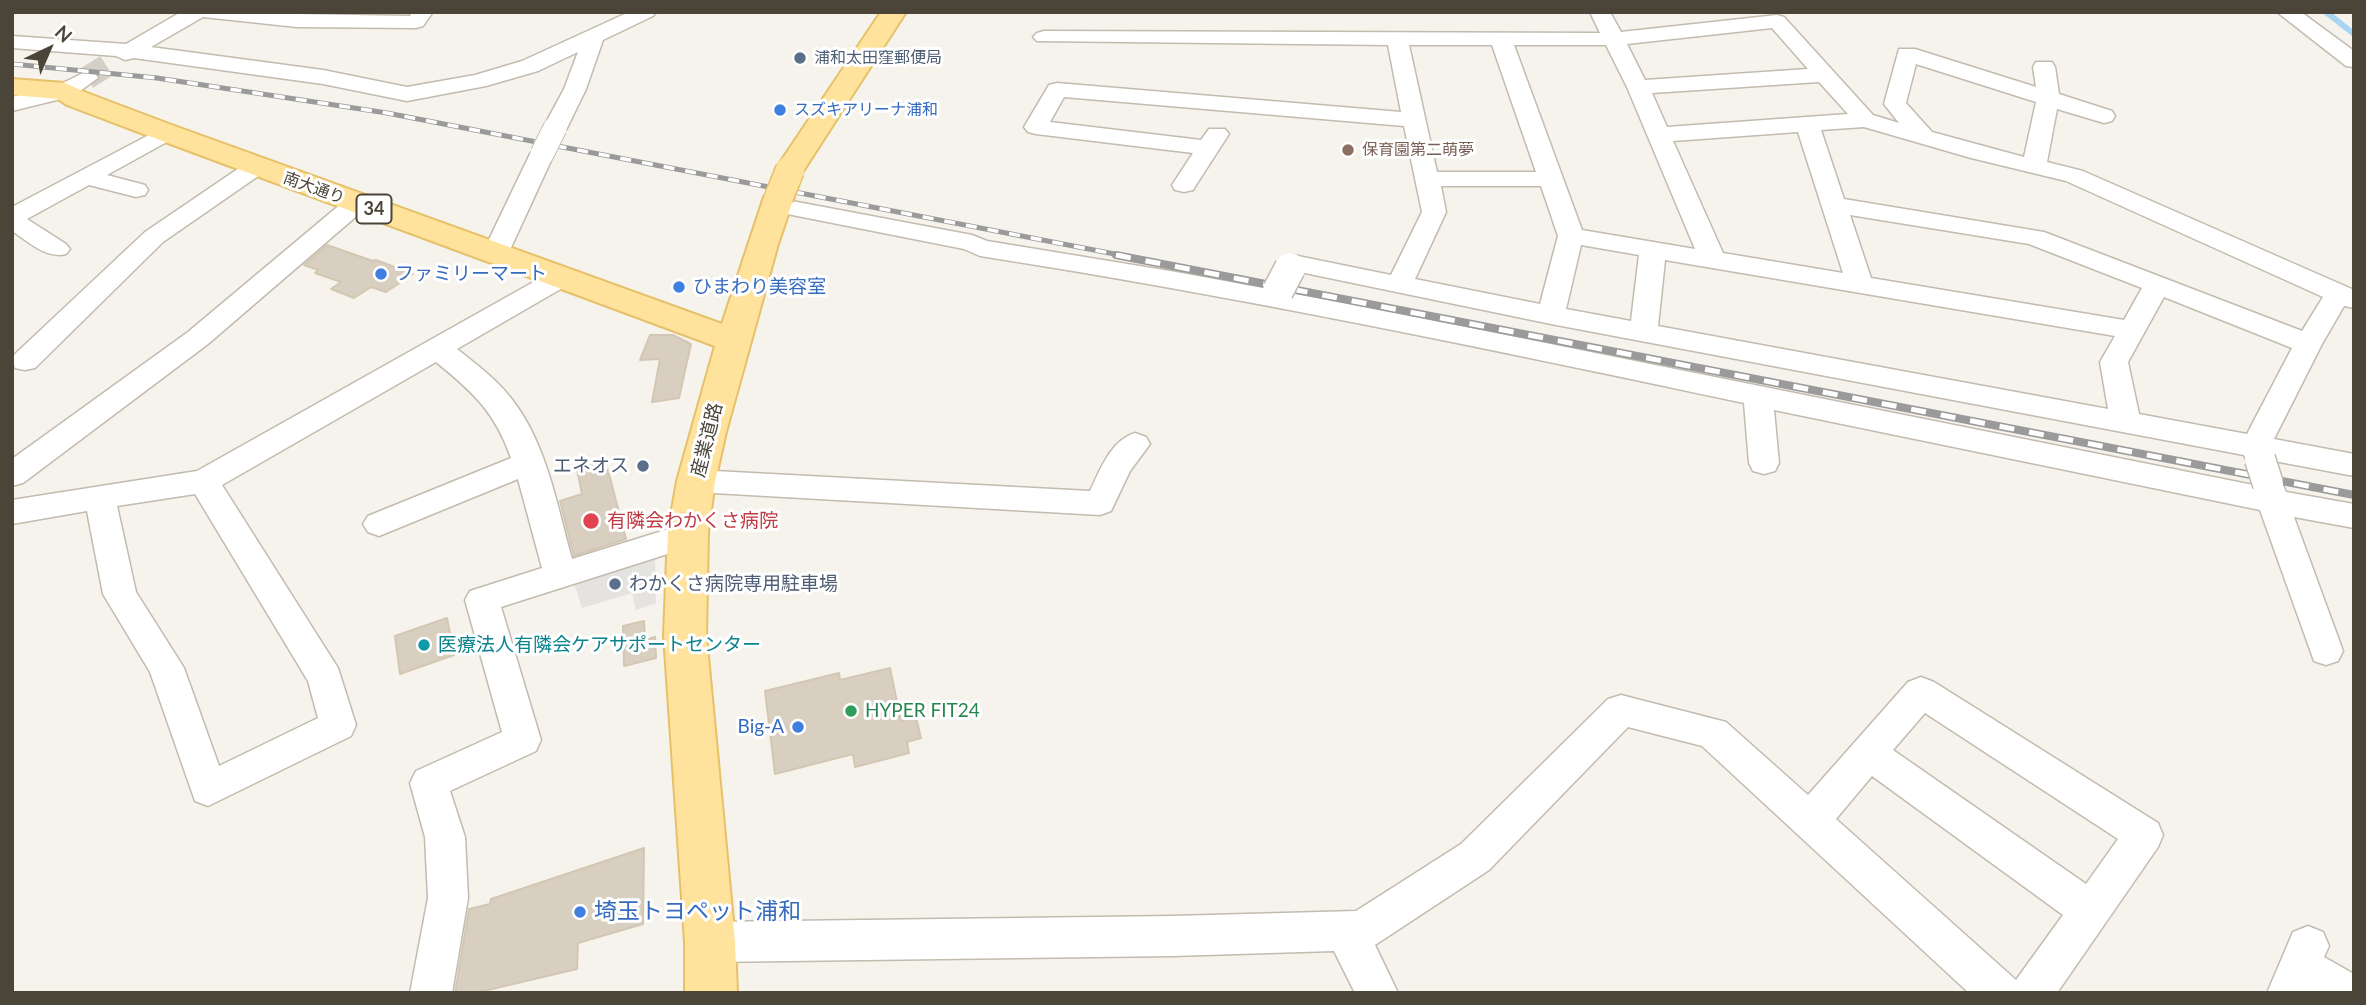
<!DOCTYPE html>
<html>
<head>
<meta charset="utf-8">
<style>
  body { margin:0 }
  #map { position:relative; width:2366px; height:1005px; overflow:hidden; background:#f6f3ec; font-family:Lato,sans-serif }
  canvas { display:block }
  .frame { position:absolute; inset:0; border:14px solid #4b4439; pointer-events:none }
  .north { position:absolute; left:14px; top:14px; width:70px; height:70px; -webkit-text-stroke:5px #fff; paint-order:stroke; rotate:44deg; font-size:19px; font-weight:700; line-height:28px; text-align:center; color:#4b4439 }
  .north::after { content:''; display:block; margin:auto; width:24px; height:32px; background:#4b4439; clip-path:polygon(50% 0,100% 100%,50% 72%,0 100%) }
</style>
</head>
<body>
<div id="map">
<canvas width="2366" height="1005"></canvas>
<div class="frame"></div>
<div class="north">N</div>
</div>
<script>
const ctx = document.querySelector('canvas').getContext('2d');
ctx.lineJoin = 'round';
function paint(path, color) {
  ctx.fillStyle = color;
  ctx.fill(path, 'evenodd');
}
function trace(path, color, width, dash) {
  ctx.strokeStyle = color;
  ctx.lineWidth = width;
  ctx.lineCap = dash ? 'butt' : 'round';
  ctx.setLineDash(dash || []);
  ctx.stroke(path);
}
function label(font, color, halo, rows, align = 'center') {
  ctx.font = font + ' Lato,"Noto Sans JP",sans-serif';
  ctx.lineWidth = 6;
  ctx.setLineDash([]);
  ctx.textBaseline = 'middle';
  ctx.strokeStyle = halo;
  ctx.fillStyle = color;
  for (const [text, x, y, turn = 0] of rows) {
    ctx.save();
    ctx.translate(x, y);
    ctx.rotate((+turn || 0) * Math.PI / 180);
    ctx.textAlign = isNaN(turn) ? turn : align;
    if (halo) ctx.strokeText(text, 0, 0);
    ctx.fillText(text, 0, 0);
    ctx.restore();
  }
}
const parking = new Path2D(`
  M655 550 656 603 636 610 632 593 582 608 572 577Z`);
const stream = new Path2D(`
  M2326 12 2354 34`);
const building = new Path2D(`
  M327 245 373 261 376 260 413 274 386 292 371 287 354 298 331 289 341 282 315 273 318 270 304 265Z
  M650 335H673L691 344 679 398 652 402 660 359 640 360Z
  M595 464 597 473 608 470 626 539 574 556 560 501 582 494 577 469Z
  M447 618 454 655 400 674 395 636Z
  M644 621 645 640 655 637 656 658 624 666 623 626Z
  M890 668 901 721 916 717 921 738 907 742 909 753 855 767 853 754 775 774 765 691 839 673 840 680Z
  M644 848 643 924 578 943 577 969 475 993H455L469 909 490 904 491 899Z`);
const minorTunnel = new Path2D(`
  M87 78 114 61`);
const minor = new Path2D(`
  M181 12 410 16 412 12H433L423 26 416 28 297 27 203 17 151 47 323 70 407 87 475 75 522 61 629 12H656L653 16 603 40 586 89 567 128 563 133H547L543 128 564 89 578 52 538 71 486 86 407 101 323 84 134 58 125 60 116 56 12 48V36L126 44Z
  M1590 12H1610L1621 32 1777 15 1784 17 1873 115 1899 123 1884 104 1899 49H1915L2036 87 2033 67 2036 62H2052L2055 67 2059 94 2112 111 2115 116 2112 121 2104 123 2057 109 2047 162 2083 171 2354 290V308L2344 306 2322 344 2274 439 2354 454V476L2274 461 2271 467 2260 470 2249 467 2244 455 1551 324 1300 272 1290 276 1281 274 1277 268 1284 257 1293 255 1391 275 1422 212 1404 126 1064 97 1050 122 1201 140 1209 129H1225L1229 134 1196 185 1193 190 1184 192 1175 190 1172 185 1193 153 1036 134 1028 132 1024 127 1049 85 1057 83 1401 112 1388 45 1037 41 1033 37 1037 33 1044 31 1600 33ZM1772 28 1808 69 1645 80 1627 44ZM1409 45H1492L1536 172H1437ZM1514 45H1606L1627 87 1695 249 1582 230ZM1916 64 2036 102 2024 157 1932 132 1906 103ZM1819 82 1848 114 1667 127 1652 93ZM1864 127 1971 158 2066 181 2323 297 2302 331 2044 232 1844 199 1821 130ZM1798 132 1843 273 1723 253 1673 141ZM1441 186H1541L1558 236 1540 304 1415 279 1446 212ZM1850 215 2029 244 2142 288 2124 320 1871 278ZM1581 245 1639 255 1631 321 1566 309ZM1665 260 2115 336 2100 362 2108 409 1658 326ZM2164 297 2292 348 2247 434 2139 414 2128 362Z
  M2277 12H2301L2354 51V67L2346 66Z
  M87 71 95 73 98 78 73 96 12 111V97L57 86Z
  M166 126 174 128 178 133 174 138 107 175 145 185 148 190 145 195 136 197 89 185 27 219 66 244 70 249 66 254C46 259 29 242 12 231V207Z
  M542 147 550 149 554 154 509 252 505 257 496 260 487 257 483 252 530 154 534 149Z
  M256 160 264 162 268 167 264 172 163 242 35 368 25 370 15 368 12 359 15 354 145 232 248 162Z
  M357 196 366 198 369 203 366 208 208 344 23 483 12 486V459L188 332 348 198Z
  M776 198 972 235 987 241 1176 272 1371 308 2253 485 2257 476 2268 473 2279 476 2286 492 2354 504V528L2294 517 2343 651 2338 661 2326 665 2314 661 2260 510 1774 410 1779 463 1775 471 1764 474 1753 471 1749 463 1744 403C1490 349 1237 296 980 256L964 249 767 210 764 205 767 200Z
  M562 269 571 271 575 277 571 283 457 349C476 364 495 378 510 397 546 441 557 505 572 559L688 523 699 526 704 535 699 544 501 607 541 740 536 751 450 791 465 837 468 898 452 993H410L428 898 425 837 410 783 416 771 502 732 465 600 470 591 542 568 518 479 379 536 368 532 363 524 368 516 511 458C495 412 473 392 436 362L222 485 338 668 356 725 351 736 208 806 195 801 150 672 103 594 87 511 12 524V500L197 471 553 271ZM195 494 308 681 318 718 219 766 184 668 136 592 117 506Z
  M1135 433 1146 437 1150 444 1130 471 1111 511 1100 515 696 492 685 489 680 481 685 473 696 470 1090 491C1100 470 1111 440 1135 433Z
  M1921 677 1934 682 2158 823 2163 835 2158 847 2057 993H1969L1702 746 1628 727 1489 870 1375 945 1398 993H1355L1334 951 1173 956 710 962 695 956 689 942 695 928 710 922 1173 916 1356 911 1461 844 1608 699 1621 695 1726 722 1808 795 1908 682ZM1925 713 2118 839 2086 884 1893 750ZM1872 776 2063 915 2016 980 1836 819Z
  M2308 926 2323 932 2329 946 2324 957 2354 974V993H2267L2293 932Z`);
const primary = new Path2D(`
  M881 12H906L800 176 790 179 780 176 775 170Z
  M12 79 65 83 87 93 169 124 722 324 764 197 768 191 779 188 790 191 794 197 778 244 726 432 715 481 708 532 706 635 735 942 737 993H685V942L664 635 668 532 677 481 715 346 149 136 67 105 58 99 12 95Z`);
const railFar1 = new Path2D(`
  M12 64 157 78 387 113 1125 256`);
const rail = new Path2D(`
  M1116 255 2354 495`);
const minorBridgeFar1 = new Path2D(`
  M542 154 555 128`);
const minorBridge = new Path2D(`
  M1278 291 1290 268
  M2260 459 2268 484`);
const primaryBridge = new Path2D(`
  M779 197 790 170`);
const markers = [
  [800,58,7,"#5c6f8a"],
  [780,110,7,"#3f7fe0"],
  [1348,150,7,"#8d6e63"],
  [381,274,7,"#3f7fe0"],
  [679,287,7,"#3f7fe0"],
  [643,466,7,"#5c6f8a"],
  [591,521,9,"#e0444e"],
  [615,584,7,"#5c6f8a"],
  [424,645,7,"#0f9aa8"],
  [851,711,7,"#2e9e5b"],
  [798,727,7,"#3f7fe0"],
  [580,912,7,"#3f7fe0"]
];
const farServicenames = [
  ["浦和太田窪郵便局",814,58]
];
const farShopnames = [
  ["スズキアリーナ浦和",794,110]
];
const farEducationnames = [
  ["保育園第二萌夢",1362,150]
];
const farStreetnames = [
  ["南大通り",314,188,20]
];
const shields = [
  [374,209,35]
];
const shieldNames = [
  ["34",374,209]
];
const shopNames = [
  ["ファミリーマート",395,274],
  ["ひまわり美容室",693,287],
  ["Big-A",784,727,"right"]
];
const streetNames = [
  ["産業道路",707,440,-76]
];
const serviceNames = [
  ["エネオス",629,466],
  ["わかくさ病院専用駐車場",629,584,"left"]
];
const healthNames = [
  ["有隣会わかくさ病院",607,521]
];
const cultureNames = [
  ["医療法人有隣会ケアサポートセンター",438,645]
];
const leisureNames = [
  ["HYPER FIT24",865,711]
];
const nearShopnames = [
  ["埼玉トヨペット浦和",594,912]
];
paint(parking, '#e5e3e0');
trace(stream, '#a9d4f2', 6);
paint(building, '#d8cfc1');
trace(building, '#d3c7b4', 2);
trace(minorTunnel, '#d4d0c8', 23, [23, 11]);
trace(minor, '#c2bbae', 3);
trace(primary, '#e6c16a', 4);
paint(minor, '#fff');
paint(primary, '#ffe39c');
trace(railFar1, '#9a9a9a', 5);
trace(rail, '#9a9a9a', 8);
trace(railFar1, '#fff', 3.5, [11]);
trace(rail, '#fff', 5, [15]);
trace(minorBridgeFar1, '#c2bbae', 25, []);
trace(minorBridge, '#c2bbae', 33, []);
trace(primaryBridge, '#e6c16a', 31, []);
trace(minorBridgeFar1, '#fff', 23);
trace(minorBridge, '#fff', 30);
trace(primaryBridge, '#ffe39c', 28);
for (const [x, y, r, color] of markers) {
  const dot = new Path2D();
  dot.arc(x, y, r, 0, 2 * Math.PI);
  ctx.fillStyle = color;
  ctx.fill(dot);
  trace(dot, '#fff', 2.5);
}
label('16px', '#4e5e75', '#fff', farServicenames, 'left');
label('16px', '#366cbe', '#fff', farShopnames, 'left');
label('16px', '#785e54', '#fff', farEducationnames, 'left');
label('16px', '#4b4439', '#fff', farStreetnames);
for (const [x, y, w] of shields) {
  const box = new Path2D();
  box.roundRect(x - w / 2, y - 14.5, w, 29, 5);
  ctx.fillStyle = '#fff';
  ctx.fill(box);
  trace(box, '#4b4439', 2);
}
label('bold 18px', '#4b4439', null, shieldNames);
label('19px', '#366cbe', '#fff', shopNames, 'left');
label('19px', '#4b4439', '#fff', streetNames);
label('19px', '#4e5e75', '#fff', serviceNames, 'right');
label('19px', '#be3a42', '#fff', healthNames, 'left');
label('19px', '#0d838f', '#fff', cultureNames, 'left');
label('19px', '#27864d', '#fff', leisureNames, 'left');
label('23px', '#366cbe', '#fff', nearShopnames, 'left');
</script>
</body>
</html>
